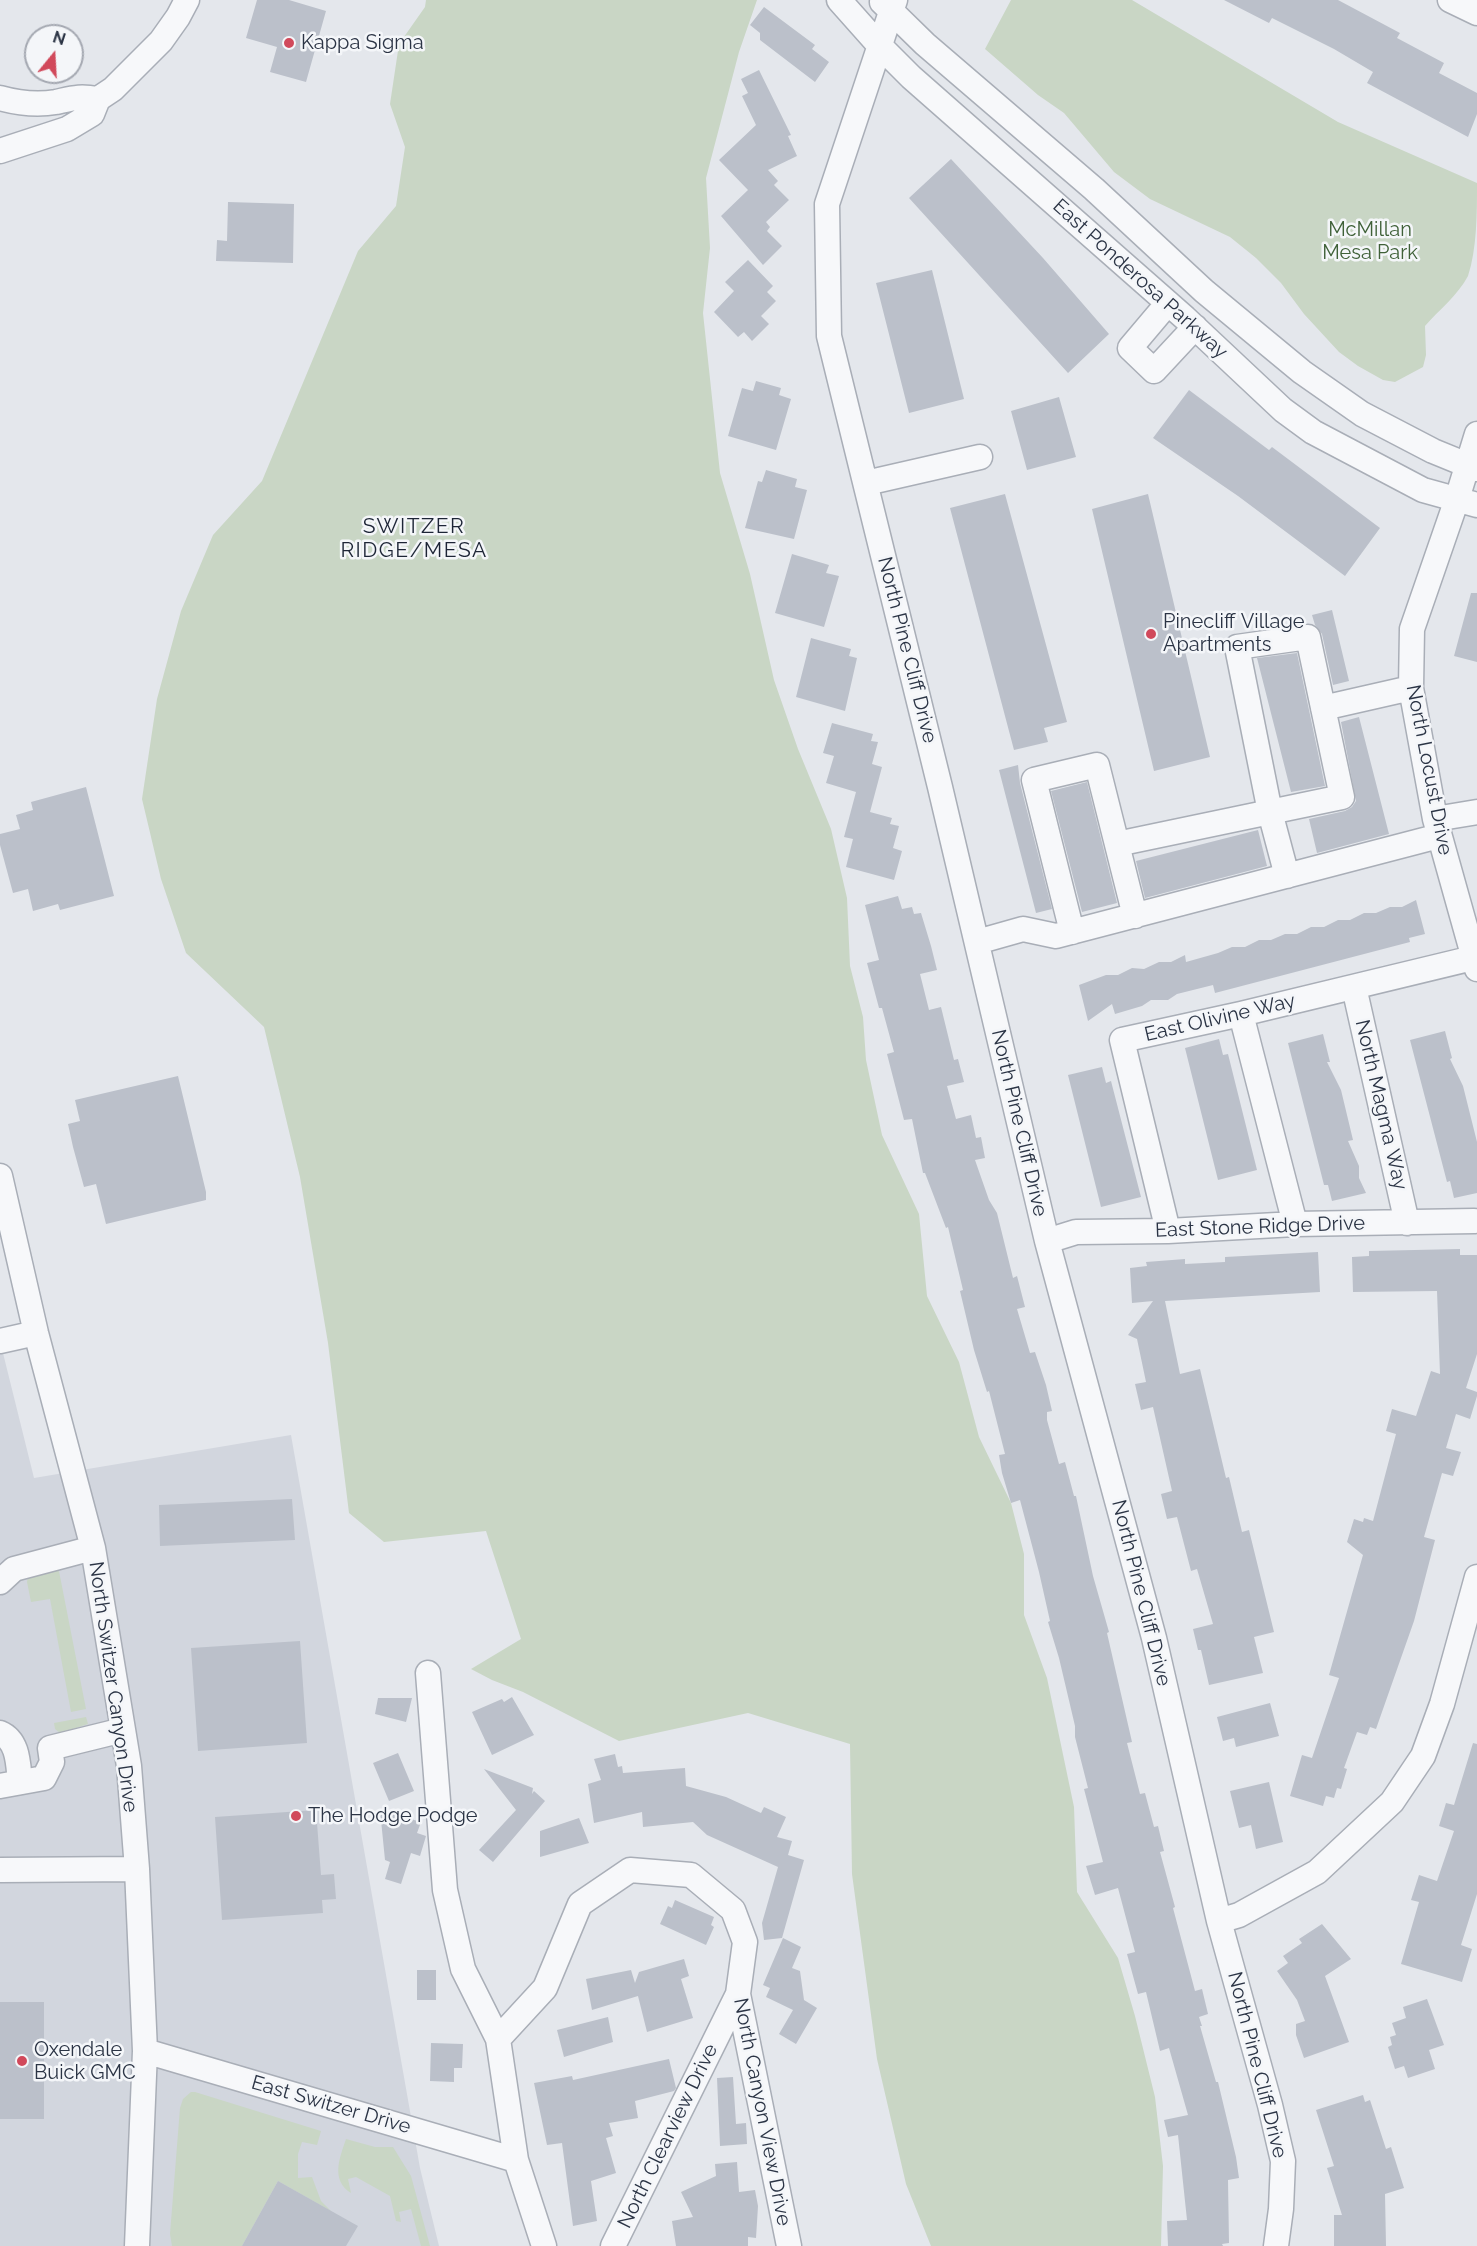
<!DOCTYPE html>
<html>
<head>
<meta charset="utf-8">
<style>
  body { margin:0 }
  #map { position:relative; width:1477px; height:2246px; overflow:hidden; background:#e4e7ec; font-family:Raleway,sans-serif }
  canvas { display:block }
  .north { position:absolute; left:24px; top:24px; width:60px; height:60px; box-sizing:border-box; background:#f4f6f9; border:2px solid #a4a8b1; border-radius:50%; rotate:18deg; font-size:16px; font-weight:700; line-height:24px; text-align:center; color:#2b3445 }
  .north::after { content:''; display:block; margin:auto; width:21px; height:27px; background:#d1495b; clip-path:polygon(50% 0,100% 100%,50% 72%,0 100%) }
</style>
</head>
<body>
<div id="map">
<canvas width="1477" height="2246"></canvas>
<div class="north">N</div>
</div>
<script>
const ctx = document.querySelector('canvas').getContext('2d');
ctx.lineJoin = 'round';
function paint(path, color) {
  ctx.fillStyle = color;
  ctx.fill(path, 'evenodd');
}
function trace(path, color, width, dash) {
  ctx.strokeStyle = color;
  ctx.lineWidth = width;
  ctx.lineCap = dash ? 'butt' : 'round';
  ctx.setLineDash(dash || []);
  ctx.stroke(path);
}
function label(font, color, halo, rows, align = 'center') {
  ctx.font = font + ' Raleway,sans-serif';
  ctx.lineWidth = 5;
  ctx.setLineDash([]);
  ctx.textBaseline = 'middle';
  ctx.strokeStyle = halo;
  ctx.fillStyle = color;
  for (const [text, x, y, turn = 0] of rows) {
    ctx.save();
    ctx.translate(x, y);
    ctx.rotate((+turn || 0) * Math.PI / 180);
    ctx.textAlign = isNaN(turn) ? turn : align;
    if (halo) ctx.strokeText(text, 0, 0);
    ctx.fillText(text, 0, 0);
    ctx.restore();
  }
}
const built = new Path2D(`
  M0 1341 34 1478 291 1435 420 2168 439 2246H0Z`);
const green = new Path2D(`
  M426 0H757L739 52 706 178 710 248 703 313 720 473 750 574 774 680 798 749 831 829 847 898 850 966 863 1017 866 1060 882 1135 919 1214 927 1296 959 1362 979 1437 1011 1503 1024 1554V1615L1047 1678 1074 1807 1077 1892 1118 1958 1135 2016 1155 2097 1163 2166 1161 2246H931L906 2184 877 2059 852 1874 850 1744 748 1713 619 1741 523 1692 492 1680 471 1669 521 1639 486 1531 384 1542 349 1513 328 1343 300 1177 264 1027 186 953 161 879 142 799 157 699 181 611 213 535 262 481 358 251 396 206 405 147 390 104 399 44 425 7Z
  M1011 0H1132L1338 122 1477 183C1477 213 1477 249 1468 276 1458 295 1439 310 1425 326L1426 355 1423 367 1395 382 1383 380 1358 366 1339 352 1304 314 1281 283 1256 258 1230 237 1150 199 1114 172 1064 113 1038 95 985 49Z
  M58 1566 86 1709 71 1712 50 1599 31 1602 27 1582 28 1577Z
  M86 1717 88 1724 60 1733 55 1729 54 1723Z
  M191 2092H195L321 2131 317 2145 302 2142 298 2154V2178L312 2177 321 2201 331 2211 278 2181 242 2246H172L170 2234 180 2108 183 2099Z
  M346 2139 375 2147H393L411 2176 430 2246H421L411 2209 399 2212 401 2222 396 2221 390 2196 356 2177 348 2179 351 2193C330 2180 340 2157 346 2139Z`);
const building = new Path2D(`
  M257 0H289L326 11 306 82 270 72 277 47 246 38Z
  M1224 0H1338L1400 33 1397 38 1444 63 1439 73 1477 93V114L1468 137 1367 83 1373 72 1334 49 1272 18 1269 23Z
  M764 7 815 45 812 49 829 62 815 82 760 40V33L750 25Z
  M759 70 791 135 788 136 797 156 768 170 778 181 774 185 789 200 766 222 770 227 767 231 782 246 763 265 721 216 748 190 719 160 756 125 742 96 748 93 741 79Z
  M951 159 1043 258 1109 334 1068 373 909 198Z
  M228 202 294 204 293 263 216 261 217 240 227 241Z
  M748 260 773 286 767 292 776 301 761 316 769 324 752 341 744 332 738 337 714 312 734 291 725 282Z
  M932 270 964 399 909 413 876 283Z
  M756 381 781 388 779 395 791 399 776 450 728 436 742 388 753 391Z
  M1189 390 1269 450 1272 447 1380 528 1345 576 1238 496 1153 438Z
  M1059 397 1076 457 1027 470 1011 411Z
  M766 470 797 479 795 487 807 490 794 539 745 528 758 481 762 482Z
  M1005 494 1067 722 1044 728 1048 742 1014 750 950 508Z
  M1148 494 1210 757 1154 771 1092 509Z
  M792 554 829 565 826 573 839 576 824 627 775 613Z
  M1471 593H1477V662L1454 656Z
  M1332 610 1349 681 1333 685 1322 634 1315 625 1312 615Z
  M811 638 851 649 849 656 857 658 845 711 796 697Z
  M1297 653 1325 786 1291 792 1257 658Z
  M1359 717 1389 834 1317 853 1309 819 1345 811 1352 807 1356 801 1341 722Z
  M832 723 873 734 871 741 878 742 872 764 882 767 870 812 892 818 890 824 899 826 893 848 902 851 894 880 846 867 853 839 844 837 856 792 826 783 834 756 823 753Z
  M1018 765 1020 783 1052 909 1036 913 999 770Z
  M1087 782 1117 903 1082 912 1051 791Z
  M86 787 114 896 60 910 58 904 33 911 28 889 13 893 0 845V834L20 829 16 815 33 810 31 802Z
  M1258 830 1267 866 1145 898 1136 861Z
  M898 896 902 909 912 907 914 914 921 913 931 946 937 970 920 974 929 1010 941 1007 954 1060 958 1059 964 1082 947 1086 956 1119 971 1115 976 1138 981 1137 985 1158 975 1160 989 1200 997 1213 1013 1278 1017 1276 1025 1307 1017 1309 1030 1353 1035 1352 1046 1385 1052 1411 1047 1412V1420L1059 1464 1065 1462 1074 1496H1076L1093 1576 1109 1632 1107 1633 1132 1742 1127 1743 1140 1794 1145 1793 1154 1827 1158 1826 1164 1851 1160 1852 1175 1907 1173 1908 1195 1991 1202 1989 1208 2014 1199 2017 1202 2026H1200L1216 2082H1218L1236 2157 1239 2178 1228 2180 1229 2243 1222 2244 1223 2246H1168L1167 2221 1187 2220 1178 2135 1168 2137 1164 2120 1188 2115 1169 2048 1160 2051 1146 1992 1138 1994 1127 1954 1135 1952 1118 1888 1095 1895 1086 1866 1103 1862 1084 1789 1088 1788 1075 1737V1726L1059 1658 1048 1622 1050 1621 1039 1572 1020 1500 1011 1503 1002 1473 999 1455 1005 1454 989 1391 987 1392 974 1350 960 1291 963 1290 948 1227 946 1228 925 1173H923L912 1119 904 1120 887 1054 894 1052 882 1008H879L867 963 879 960 865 905Z
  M1416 900 1425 934 1409 938 1410 942 1215 993 1213 985 1177 994 1168 1000H1151L1142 1006 1115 1014 1112 1004 1088 1021 1079 985 1106 975H1118L1132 968 1144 969 1159 962H1171L1185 955 1186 962 1218 953 1232 947H1245L1259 940H1271L1285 934H1297L1311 927H1324L1338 920H1350L1364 913H1376L1390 907H1402Z
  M1445 1031 1452 1058 1450 1059 1463 1086 1477 1142V1193L1454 1198 1450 1181 1447 1182 1410 1040Z
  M1323 1034 1330 1062H1327L1341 1090 1353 1140 1348 1141 1359 1166V1178L1366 1193 1332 1201 1328 1185H1324L1288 1043Z
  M1219 1039 1223 1055 1228 1054 1257 1170 1218 1180 1185 1048Z
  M1102 1067 1106 1083 1111 1081 1141 1197 1101 1207 1068 1075Z
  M178 1076 206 1192V1200L106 1224 96 1184 84 1187 73 1147 68 1124 80 1121 75 1100Z
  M1460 1249V1255H1477V1354L1466 1388 1477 1392V1396L1470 1419 1456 1414 1446 1448 1461 1452 1453 1476 1442 1473 1424 1537 1435 1540 1414 1621 1376 1729 1370 1727 1367 1735 1357 1732 1344 1768 1347 1769 1341 1789 1337 1788 1334 1798 1326 1796 1323 1806 1290 1796 1302 1755 1312 1758 1339 1678 1329 1675 1363 1555 1347 1542 1354 1519 1363 1522 1364 1518 1373 1521 1396 1434 1386 1431 1392 1409 1416 1416 1431 1371 1440 1374 1437 1291 1353 1292 1352 1257 1369 1256V1251Z
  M1318 1252 1320 1292 1165 1301 1180 1374 1200 1369 1226 1478 1229 1477 1242 1532 1249 1530 1274 1632 1254 1637 1263 1673 1209 1685 1201 1650H1198L1193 1629 1213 1624 1197 1569 1191 1571 1177 1517 1167 1519 1161 1494 1172 1491 1153 1407 1141 1410 1135 1384 1146 1382 1137 1339 1128 1335 1153 1301 1132 1303 1130 1268 1147 1266 1146 1262 1185 1259V1264L1225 1262V1257Z
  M292 1499 295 1540 160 1546 159 1505Z
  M300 1641 307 1743 198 1751 191 1648Z
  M512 1697 534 1735 492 1755 472 1712 502 1699 504 1702Z
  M378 1698H412L406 1722 375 1714Z
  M1270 1703 1279 1736 1236 1747 1234 1738 1223 1741 1217 1717Z
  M1473 1743 1477 1744V1894L1461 1945 1472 1949 1462 1982 1401 1964 1419 1902 1411 1900 1419 1875 1437 1881 1454 1831 1439 1826 1446 1803 1454 1805Z
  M398 1753 414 1791 389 1801 373 1763Z
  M615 1754 618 1767 622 1766 623 1773 685 1768 686 1786 726 1797 761 1813 764 1807 786 1817 777 1837 792 1841 788 1855 804 1860 782 1938 764 1940 762 1923 778 1867 707 1835 693 1822 643 1827 642 1812 594 1823 588 1784 601 1780 594 1759Z
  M484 1769 533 1788 532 1794 534 1791 545 1801 493 1862 479 1850 516 1810Z
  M1269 1782 1283 1842 1256 1849 1251 1825 1239 1828 1230 1791Z
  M316 1810 321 1875 334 1874 336 1899 322 1900 323 1913 222 1920 215 1817Z
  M380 1810 421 1822 417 1833 426 1836 420 1856 411 1853 401 1884 385 1879 390 1862 385 1860Z
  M579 1818 589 1843 540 1857V1831Z
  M675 1900 714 1917 711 1925 714 1927 706 1945 660 1924 668 1906 672 1908Z
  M1322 1924 1351 1959 1325 1976 1349 2042 1304 2058 1296 2035V2024L1305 2021 1297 2000 1277 1971 1288 1963 1283 1956 1302 1943 1299 1939Z
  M783 1938 801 1947 792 1968 800 1971 804 2000 817 2008 796 2044 779 2034 793 2010 766 1997 770 1988 763 1985Z
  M684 1959 689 1976 681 1979 693 2018 647 2032 638 1996 592 2010 586 1979 631 1970 635 1983 639 1972Z
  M417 1970H436V2000H417Z
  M1427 1999 1444 2045 1429 2050 1435 2069 1408 2078 1404 2066 1395 2069 1388 2047 1392 2045 1390 2037 1396 2035 1392 2023 1406 2018 1403 2007Z
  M0 2002H44V2119H0Z
  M608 2017 613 2042 564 2057 557 2030Z
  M431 2043 463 2044 462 2068H454V2082L430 2081Z
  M669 2059 676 2088 674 2091 635 2101 638 2118 609 2123 613 2136 606 2138 616 2173 591 2181 597 2221 573 2226 562 2143 547 2145 534 2083 572 2076 573 2080Z
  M733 2077 736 2124 746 2123 747 2144 720 2146 717 2078Z
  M1363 2095 1365 2102 1370 2100 1386 2149 1391 2147 1404 2188 1385 2194 1386 2246H1334V2215H1342L1327 2168 1334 2166 1316 2110Z
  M737 2162 739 2192 755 2190 758 2206 756 2238 748 2237V2246H676L672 2221 693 2217 681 2192 716 2176 715 2164Z
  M278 2181 358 2226 346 2246H242Z`);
const minor = new Path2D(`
  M839 0 879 45 911 77 1185 318 1283 410 1313 432 1423 490 1477 505
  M895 0 827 204 829 336 940 787 1047 1241 1154 1638 1219 1921 1270 2105 1283 2161 1281 2209 1276 2246
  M1450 0 1477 13
  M882 2 925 44 1094 189 1204 291 1302 372 1362 414 1433 451 1477 469
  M0 98C18 103 38 105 56 102 74 98 79 96 98 99
  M0 151 67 129 92 114 98 99 113 89 161 41 178 17 187 0
  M1168 303 1130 348 1154 371 1195 327
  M1477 434 1457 499 1412 629 1411 688 1435 819 1477 969
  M866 483 980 457
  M1308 637 1342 797 1270 812 1237 647Z
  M1323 708 1411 688
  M1435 819 1477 812
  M1117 844 1270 812 1287 876
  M1072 932 1034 780 1097 765 1135 916
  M977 942 1023 929 1056 936 1439 836
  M1354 987 1407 1223
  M1241 1014 1295 1224
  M0 1176 36 1333 93 1548 129 1766 137 1869 145 2051 137 2246
  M1168 1231 1122 1040 1241 1014 1477 957
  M1047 1241 1076 1232 1168 1231 1295 1224 1474 1221
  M0 1341 36 1333
  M0 1582 14 1569 93 1548
  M428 1673 445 1890 463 1969 498 2039 516 2160 544 2246
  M0 1733C19 1741 18 1765 20 1782
  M0 1786 44 1778 52 1762 50 1748 123 1730
  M0 1870 137 1869
  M1219 1921 1239 1915 1317 1872 1392 1802 1423 1756 1442 1704 1477 1577
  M498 2039 545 1988 580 1904 630 1870 691 1875 733 1910 745 1942 738 1994 789 2246
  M145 2051 516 2160
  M613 2246 738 1994`);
const markers = [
  [289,43,6,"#d1495b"],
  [1151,634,6,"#d1495b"],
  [296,1816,6,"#d1495b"],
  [22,2061,6,"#d1495b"]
];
const poiNames = [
  ["Kappa Sigma",301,43],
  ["Pinecliff Village",1163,622],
  ["Apartments",1163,645],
  ["The Hodge Podge",308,1816],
  ["Oxendale",34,2050],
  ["Buick GMC",34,2073]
];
const parkNames = [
  ["McMillan",1370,230],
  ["Mesa Park",1370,253]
];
const streetNames = [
  ["East Ponderosa Parkway",1140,279,42],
  ["North Pine Cliff Drive",907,650,76],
  ["North Locust Drive",1429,770,79],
  ["East Olivine Way",1220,1018,-13],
  ["North Magma Way",1381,1105,77],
  ["North Pine Cliff Drive",1019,1123,77],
  ["East Stone Ridge Drive",1260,1227,-2],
  ["North Pine Cliff Drive",1141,1593,76],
  ["North Switzer Canyon Drive",113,1687,82],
  ["North Pine Cliff Drive",1257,2065,76],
  ["East Switzer Drive",331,2105,16],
  ["North Canyon View Drive",762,2112,79],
  ["North Clearview Drive",668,2136,-64]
];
const neighbourhoodNames = [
  ["SWITZER",414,527],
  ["RIDGE/MESA",414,551]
];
paint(built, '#d2d6de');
paint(green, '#c9d6c5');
paint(building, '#bbc0ca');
trace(minor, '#a9aeb7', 27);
trace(minor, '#f7f8fa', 24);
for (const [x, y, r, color] of markers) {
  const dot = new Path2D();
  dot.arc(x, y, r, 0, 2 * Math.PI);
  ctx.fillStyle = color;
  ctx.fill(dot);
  trace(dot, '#f4f6f9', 2);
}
label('20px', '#2b3445', '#f4f6f9', poiNames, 'left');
label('20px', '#3f6138', '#f4f6f9', parkNames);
label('20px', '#2b3445', '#f4f6f9', streetNames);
ctx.letterSpacing = '1.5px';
label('21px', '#1d2536', '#f4f6f9', neighbourhoodNames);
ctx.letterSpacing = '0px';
</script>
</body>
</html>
